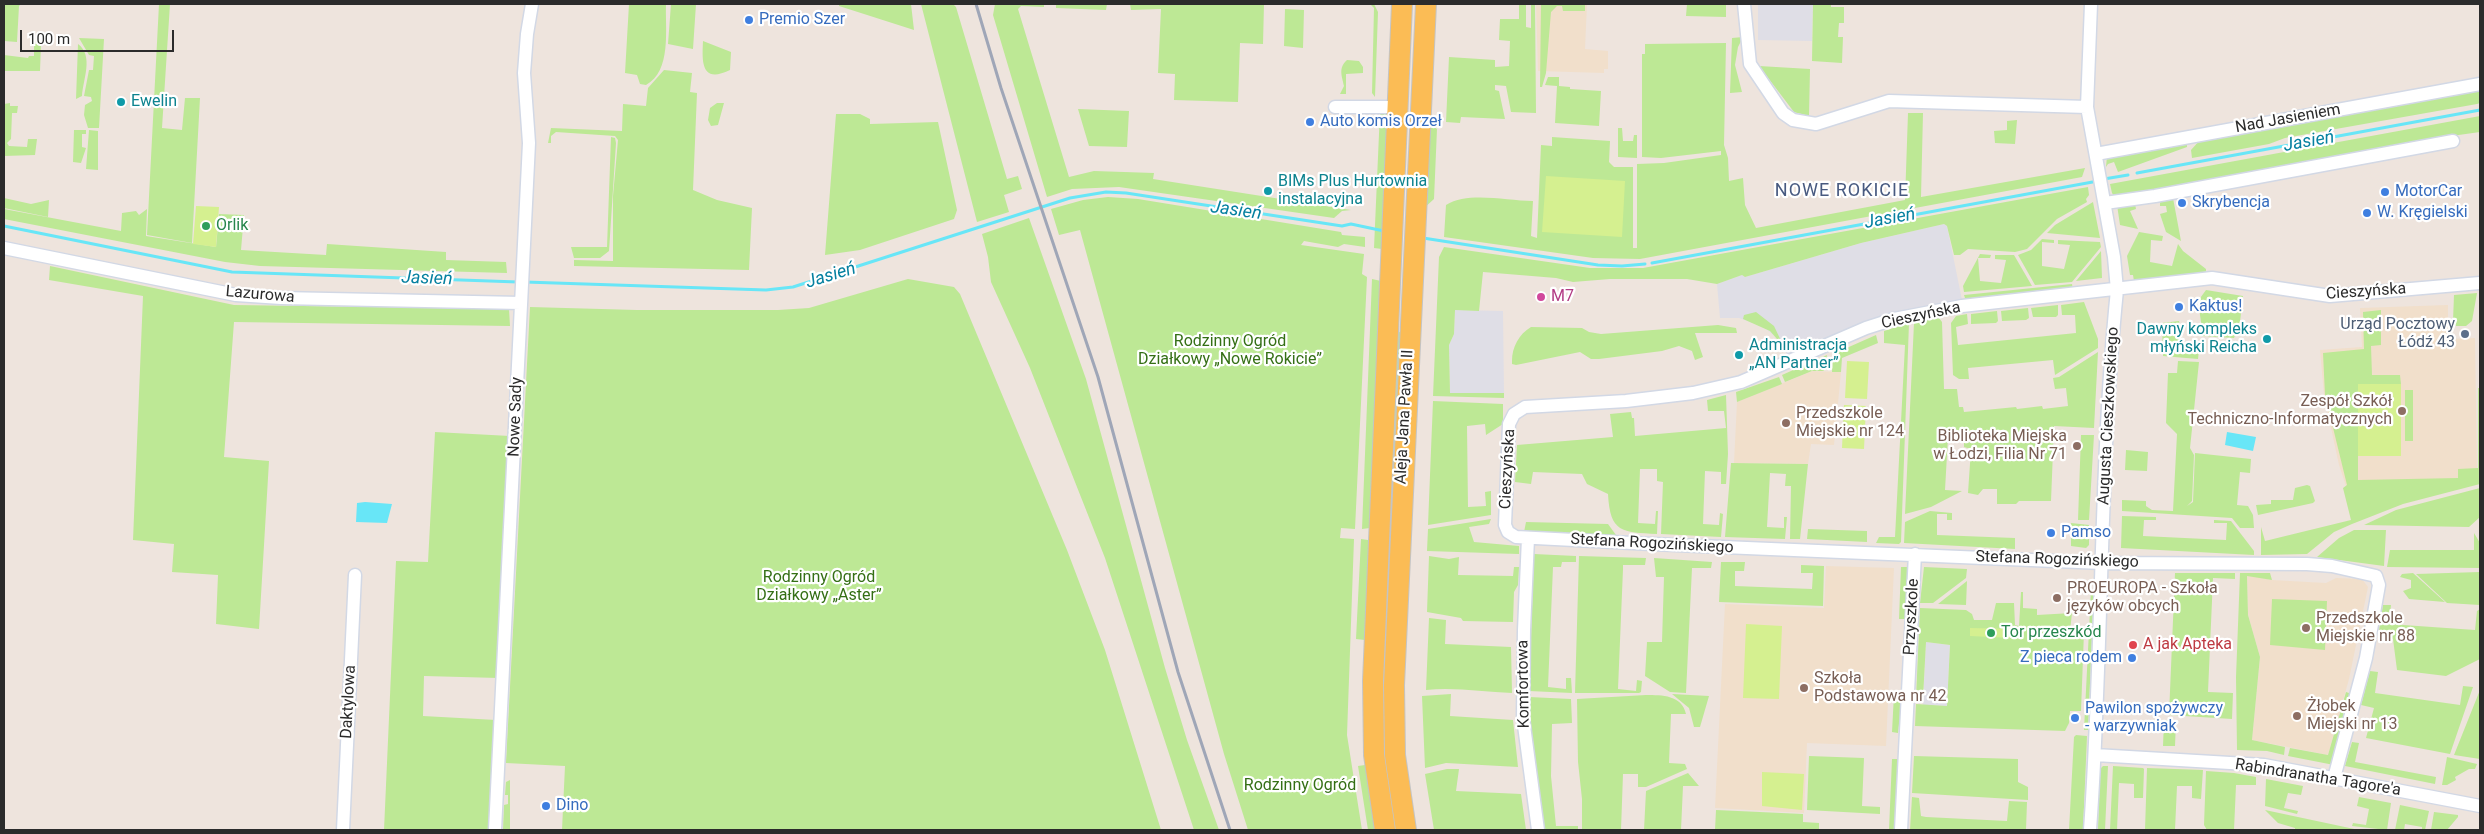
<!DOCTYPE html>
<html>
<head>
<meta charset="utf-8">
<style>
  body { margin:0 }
  #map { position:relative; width:2484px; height:834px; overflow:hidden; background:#eee4dd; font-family:Roboto,sans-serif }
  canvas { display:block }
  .frame { position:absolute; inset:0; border:5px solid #2b2b2b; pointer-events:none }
  .scale { position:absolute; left:20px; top:30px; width:154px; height:22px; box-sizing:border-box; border:2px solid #2b2b2b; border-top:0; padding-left:6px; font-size:15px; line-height:18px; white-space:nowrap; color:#2b2b2b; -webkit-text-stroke:4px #fff; paint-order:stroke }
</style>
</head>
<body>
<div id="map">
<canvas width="2484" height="834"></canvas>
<div class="frame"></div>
<div class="scale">100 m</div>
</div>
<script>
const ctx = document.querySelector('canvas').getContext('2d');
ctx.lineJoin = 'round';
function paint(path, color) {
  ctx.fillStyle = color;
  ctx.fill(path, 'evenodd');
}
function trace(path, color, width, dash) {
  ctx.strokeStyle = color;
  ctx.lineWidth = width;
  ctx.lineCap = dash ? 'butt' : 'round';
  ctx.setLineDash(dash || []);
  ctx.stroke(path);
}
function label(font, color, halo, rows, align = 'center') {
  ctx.font = font + ' Roboto,sans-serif';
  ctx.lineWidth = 4.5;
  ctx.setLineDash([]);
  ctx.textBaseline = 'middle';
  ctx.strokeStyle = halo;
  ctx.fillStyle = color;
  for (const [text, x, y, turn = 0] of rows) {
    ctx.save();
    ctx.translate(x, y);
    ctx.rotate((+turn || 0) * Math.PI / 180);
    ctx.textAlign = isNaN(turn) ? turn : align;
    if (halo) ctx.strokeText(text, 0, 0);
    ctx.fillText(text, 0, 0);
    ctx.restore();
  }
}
const industrial = new Path2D(`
  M1758 4 1813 5 1812 41 1758 40Z
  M1944 224 1947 226 1962 300 1899 312 1789 358 1778 339 1764 327 1739 318H1720L1717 284 1742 275 1745 277 1861 243Z
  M1455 310 1503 311 1504 393H1450L1449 345 1454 334Z
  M1926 642 1950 645 1947 706 1923 705Z`);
const education = new Path2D(`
  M1536 4H1587L1585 49 1608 51V69H1604V73L1538 71Z
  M2448 305V336L2451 339 2475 338 2477 478 2348 492 2339 465 2324 395 2320 350 2362 347 2360 308Z
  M1812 371 1841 372 1834 445 1811 444 1808 464 1734 463 1737 402Z
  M1826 566 1894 568 1886 746 1807 743 1804 813 1715 808 1725 604 1824 608Z
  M2247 575 2272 580 2326 583 2336 578 2362 579 2368 587 2349 679 2328 755 2252 740 2260 657 2248 615Z`);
const green = new Path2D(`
  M4 4H21L19 6 17 42 4 41V55L28 58 29 56H34V44H41L40 71H4Z
  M159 4H170L162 128 182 130 185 98H200L192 243 147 235Z
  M629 4H666C665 29 672 71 646 85L640 84 637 75 625 73Z
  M671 4H696L693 49 668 44Z
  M839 4H911L914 30 839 6Z
  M921 4H953L956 7 1007 179 1018 176 1022 189 1004 195 1009 212 977 222Z
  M995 4H1044V7L1021 6 1018 9 1069 177 1094 171 1154 173 1153 179 1351 210 1342 211 1334 218 1119 187 1072 189 1047 197 993 15Z
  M1056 4H1107L1106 10 1056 8Z
  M1130 4H1264L1263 44 1240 43 1238 102 1174 100 1175 74 1158 73 1161 9 1131 10Z
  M1370 4H1374L1378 12 1375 97 1372 93 1374 8Z
  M1519 4H1526V27L1531 28V4H1535L1536 113 1511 112 1506 86 1495 85V90L1499 91 1505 119 1461 117 1460 123 1446 122 1449 57 1495 60V67L1509 66 1510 41 1499 40 1500 19H1519Z
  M1541 4H1585V11H1563L1562 6H1557L1551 12 1546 73 1542 87H1540Z
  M1687 4H1726V17L1686 16Z
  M1813 4H1831V7H1844V23H1839L1838 37H1843L1842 63 1812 61Z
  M1285 9 1304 10 1303 48 1284 46Z
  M1743 37 1738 47 1735 65 1742 92 1730 93 1732 38Z
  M79 38 104 39 99 128H88L84 115 85 105 92 101 91 97 84 96 89 70H93L94 56 89 55Z
  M703 41 731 52 730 70C701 84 702 62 703 41Z
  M1726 43 1724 145 1728 158 1729 181 1743 178 1745 205 1756 228 1905 200 1908 113H1923L1921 197 2085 168 2082 177 1640 259 1593 258 1444 237 1446 205C1469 191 1506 201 1533 201L1531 236 1537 238 1541 145 1552 146V137L1610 141 1609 162 1614 167H1633V248H1637V164L1664 163 1721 155V151L1661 158 1642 157V54H1645V44Z
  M78 44C94 56 83 79 82 96L76 99Z
  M1347 60 1359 61 1363 67V73L1346 74V94H1340L1344 86C1342 76 1338 68 1347 60Z
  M1759 66 1810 69 1809 116 1794 112Z
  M664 70 692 73 690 92 697 93 693 190 717 200 752 208 749 270 574 266V260L613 261V196L618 140 615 136 556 132 551 136V143H548L551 128 622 131 623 104 646 106 648 88Z
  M1548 77H1559V86L1570 87V89L1601 91 1599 126 1555 123 1557 86 1545 85Z
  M2480 88V103L2477 104 2285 138 2269 144 2192 158 2191 150 2200 140Z
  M10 103V106H18L17 113H12L11 139 7 143 9 146 27 147 28 139H37L35 155 4 156V104Z
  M717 103H724L718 125 711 126 708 120 710 108Z
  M1078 109 1129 111 1127 147 1089 146Z
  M1380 111 1386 114 1388 119 1382 249 1374 248Z
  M836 114H860L870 119V124L938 122 957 210 954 219 860 250 825 255Z
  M2480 116V132L2430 139 2115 197 2112 193 2110 184Z
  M2017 120 2015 144 1995 143 1994 131 2007 130V121Z
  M1427 122 1437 129 1434 199 1423 209Z
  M1618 128H1622L1623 141H1633L1634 135H1637V158L1618 157Z
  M74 130H86V134H82V147L86 148 81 163 73 162Z
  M89 130 98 131V170L86 169Z
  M611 137 615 138 616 143 609 251 600 258H574L571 247H607Z
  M2187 142V147L2118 172 2114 162 2108 164 2106 167 2107 156Z
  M2088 187 2089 195 2086 199 2087 202 2057 219 2027 249 2015 252 1968 249 1960 255H1954L1947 226 1944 224 1861 243 1745 277 1742 275 1717 284 1687 279H1610L1573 282 1556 278 1483 272 1479 311 1455 310 1454 334 1449 345 1450 393H1504V398L1433 396 1439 257 1444 247 1590 268H1643Z
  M1108 197 1138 199 1341 232 1342 235 1365 237V247L1344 244 1338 247 1304 241 1301 245 1364 254 1362 274 1367 277 1355 529 1341 528 1340 538 1354 539 1347 735 1362 830H1248L1224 754 1080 230 1059 235 1051 209 1083 200Z
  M4 198 31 204 49 200 48 217 4 208Z
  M2173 198 2181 241 2166 232 2160 214 2167 212 2166 206H2160V200Z
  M2093 202 2100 238 2047 233 2055 225Z
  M2135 204 2136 209 2130 211 2138 229 2120 225 2117 205Z
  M4 209 121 231 122 213 136 211 139 215 147 209 146 236 216 247 219 214 244 215 241 250 326 255 327 244 446 252V260L506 262 507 273 260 266 225 262 4 219Z
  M1029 218 1086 379 1165 668 1187 740 1219 830H1194L1105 558 1030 368 991 282 988 257 982 234Z
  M2139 232 2163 236 2162 241 2151 240 2150 262 2172 266 2178 244 2183 251 2206 269V273L2134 281 2133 275H2130L2127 256Z
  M2042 239 2054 240V243L2042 242V266L2064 269 2070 245 2058 244V240L2100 242 2101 247 2072 282 2035 285 2018 255 2031 250Z
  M2101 251 2102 278 2076 281Z
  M1980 254 1991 255 1990 258H1978L1980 281 2001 283 2006 260 1995 259V255H2014L2032 286 1964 292 1963 286Z
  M50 266 234 305 509 309 510 326 234 322 224 457 269 461 259 629 216 624 218 575 172 572 174 544 133 540 143 296 49 280Z
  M908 279 954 287 960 294 1067 550 1105 650 1161 830H562L565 766 506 763 530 307 637 310H778L809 308Z
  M1372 279 1381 281 1370 528 1362 529Z
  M2072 284 2073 290 1966 301 1964 295Z
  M2206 290 2243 296 2240 322 2234 338 2203 336 2198 301Z
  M2477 293 2472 321 2466 326H2456L2453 321 2454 295Z
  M2084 302 2098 339V348L2055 375 2053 360 1968 368 1969 379H1959L1953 375 1951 323 1956 316 1967 314 1968 324 1956 327 1958 345 2076 333 2075 315H2062L2061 305Z
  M2058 305V315L2056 317H2033L2031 308Z
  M2028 308 2029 318 2026 320 2002 321 2001 311Z
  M2381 310V345L2371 346 2372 375H2400L2401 384 2358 385V480L2458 478V469L2478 468V388H2480V484L2403 504 2352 524 2334 532 2307 554 2261 555V527L2265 541 2351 520 2343 488 2347 485 2325 395 2323 353 2364 349 2363 312Z
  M1997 311 1998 321 1996 323 1971 324V314Z
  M1756 312 1774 326 1784 347 1770 331 1743 319 1744 315Z
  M1939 318 1942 322 1944 389H1957L1959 407H1963L1964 412 2016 407 2017 409 2042 406 2043 409 2068 406 2066 388 2055 389 2053 378 2059 377 2098 352 2094 428 2054 426 2051 501H2019L2016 504H1997V489H1983L1978 495 1968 493 1971 449 1964 447V437H1948L1945 490 1962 491 1931 507 1905 514 1914 323Z
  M2179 321 2184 350H2199L2198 359 2163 356 2162 323Z
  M1909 323 1901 542 1899 544 1876 543 1879 537H1895L1905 345 1884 343V331Z
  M1718 325 1736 328 1737 333H1695L1703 357 1695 360 1692 351 1679 346 1662 351 1599 359H1591L1580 352 1516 365 1512 364V361C1512 347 1519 334 1531 327L1582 328 1589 332 1601 334Z
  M1398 331 1401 333 1387 641H1384Z
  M1876 335 1878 343 1842 358 1841 372H1832L1833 354Z
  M1827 355 1824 371H1812L1785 382 1782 375Z
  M2178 361 2199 362 2190 448 2194 455 2192 501 2187 506 2193 502 2195 453 2251 459 2250 473 2240 472 2237 505 2248 506 2253 515 2254 528H2240L2232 518 2122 511V500L2146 501V506L2152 510 2173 511 2177 434 2166 423 2168 373H2177Z
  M1779 377 1782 384 1737 402 1736 392Z
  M2405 390H2413V441H2405Z
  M1726 395 1728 454 1726 484H1721V472L1705 471 1703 524 1719 525 1720 513 1723 514 1721 537 1661 534 1663 482 1657 481V469H1640L1638 523 1655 524 1656 511H1658L1657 534C1622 532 1610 533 1608 494L1587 484 1582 474 1533 472 1531 484 1515 482 1517 445 1613 437 1610 414 1631 412 1632 418H1634L1635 436 1726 428 1724 411H1708L1707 400Z
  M1433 401 1503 404V424L1486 435 1485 424 1467 426 1468 507 1486 506 1485 492 1491 491V515L1428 525Z
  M435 432 510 436 499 678 424 676 423 716 496 720 489 830H384L396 561 428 562Z
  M2081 435H2094L2089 520H2078Z
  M2126 450 2148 452 2147 471 2125 470Z
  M1731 463 1808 464 1800 539H1790L1791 486H1785L1786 474 1770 473 1767 527 1784 528V517H1787L1785 539 1725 537Z
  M2307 485 2310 486 2315 501 2313 503 2258 515 2256 505 2271 504V500H2293L2295 488Z
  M2480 488V517L2469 527 2364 525 2396 510Z
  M1930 511 1952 513V520H1947V514H1937V535L2015 538V549L1904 543 1905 522Z
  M2122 516 2156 517V520H2144L2143 536 2226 540 2227 523H2214V520L2231 521 2254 551V555L2121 548Z
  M1491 519 1489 524 1469 527 1474 542 1519 546V554L1427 551 1428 529Z
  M1526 522 1608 524 1616 535 1524 532Z
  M2071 523 2089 525V545L2086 548 2071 546Z
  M1808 529 1867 531V542L1807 539Z
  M2354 530H2386L2384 566 2317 557 2339 538Z
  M2474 533 2480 543V568L2387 567 2390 550H2474Z
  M1361 539 1368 540 1370 543 1365 640 1356 639Z
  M1534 554 1576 556V562H1562L1561 567H1553L1548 687 1566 689V678H1571L1572 693 1529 691Z
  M1429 556 1449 559 1459 557 1458 575 1513 576 1514 567H1519L1518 585 1514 592 1513 622 1463 621 1461 618 1427 612Z
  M1579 556 1646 558 1645 565H1623V569L1618 689 1636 691 1637 680 1642 681 1641 692 1639 693H1575Z
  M1654 558 1712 562 1711 568H1692L1686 693 1670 692 1645 676 1647 642H1662L1664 577H1656Z
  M1721 562H1745L1744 571H1735V586L1812 589 1813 573H1801V565L1824 566 1823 606 1719 602Z
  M1901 567H1907L1909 572 1906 619H1899Z
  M1924 567 1967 569 1966 578 1933 603H1920Z
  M2480 572V605L2447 603 2416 574Z
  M2175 573H2235V579L2213 578 2208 692 2233 693 2232 719 2169 715Z
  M2240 573H2270L2272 580 2247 576 2248 615 2260 657 2252 740 2285 747 2284 755 2267 751 2237 750 2236 677Z
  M2413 573 2445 602 2409 599 2403 591 2411 588V580L2400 577 2402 574Z
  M1967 581 1966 605 1938 604Z
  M2091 590H2094L2088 730H2084Z
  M2021 592H2023V608L2037 609V615L2072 613 2070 631 2084 632 2081 711H2070L2069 723 2065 731 1915 726 1916 704 1947 706 1950 645 1926 642 1923 698H1916L1920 608 1966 610 1972 614 1974 620H1992L1996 603H2014L2015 625 2019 626Z
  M2272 599 2327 601 2325 650 2270 645Z
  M2383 605H2391L2389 624 2475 630 2477 611 2480 609V659L2446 676 2397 670 2393 639 2378 637Z
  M1429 618 1446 620 1445 644 1511 647 1512 693C1483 692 1455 687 1426 690Z
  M2370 671 2378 672 2375 693 2460 705 2463 686 2473 687 2450 754 2366 738 2374 708 2361 705Z
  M2480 690V759L2454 755Z
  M2346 692 2352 694 2334 765 2288 756 2290 748 2328 755Z
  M1451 694 1450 716 1513 720 1518 767 1446 763 1425 768 1422 696Z
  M1672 694 1709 696 1700 727H1694L1689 708Z
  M1894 694H1899V700L1903 704 1902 724H1899L1898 733 1892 732Z
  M1646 695C1662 695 1682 695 1686 714H1671L1669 763 1685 764 1687 769 1646 787H1638V774H1623L1621 830H1582V799L1578 762 1577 699Z
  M1529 697 1571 699 1572 723 1552 724 1551 776 1556 826H1578V830H1544L1528 720Z
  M2164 720 2176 721 2175 746H2163Z
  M2076 735 2087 736 2083 830H2069L2074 737Z
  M2352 742 2359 743 2355 762 2436 777 2435 784 2345 766Z
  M1809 756 1864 758 1862 806 1880 807V814L1807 810Z
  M1914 756 2018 759V782L2028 787V800L1912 793Z
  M2447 757 2477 764 2475 769H2469L2455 777 2456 780 2447 785H2442Z
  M1892 759H1900L1896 824 1894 830H1889Z
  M1365 765 1376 830H1368L1358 766Z
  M2103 766H2108L2105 830H2098L2100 769Z
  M2113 766 2143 768 2144 769 2143 798H2134V784L2119 783 2117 830H2110Z
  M2147 768 2203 770 2201 799 2192 798V786H2177L2175 830H2145Z
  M1447 769H1459L1456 791 1521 794 1526 830H1434L1425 774Z
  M2206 771 2234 773 2256 777V785H2236L2234 830H2207L2204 825Z
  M1688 773 1699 786H1683L1681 830H1644L1646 791Z
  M2266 779 2303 786 2301 795 2288 793 2284 808 2298 811 2297 814 2265 806Z
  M510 780V830H503L504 805 508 804V795H505L506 782Z
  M1912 797 1919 798 1921 816 1926 817 2007 821 2009 801 2027 802 2026 830H1910Z
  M2359 797 2391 803 2387 830 2352 826 2353 823 2366 825 2369 809 2357 806Z
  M2400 805 2429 811 2425 830H2422V827L2405 824 2404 830H2395Z
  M1716 810 1803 814V822L1819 823V829L1834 830H1715Z
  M2265 810 2359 830H2295V828L2278 823Z
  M2434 812 2458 815V817L2447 830H2431Z`);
const pitch = new Path2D(`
  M1546 176 1625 181 1622 237 1542 232Z
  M196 206 219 207 216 247 193 244Z
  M1847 361 1869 362 1867 399 1845 398Z
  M2358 384H2401V456H2358Z
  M1844 405 1866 406 1864 449 1842 448Z
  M1746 624 1782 626 1779 699 1743 698Z
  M1970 628 2012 629V638L1970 636Z
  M1762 772 1804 774 1802 810 1762 806Z`);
const water = new Path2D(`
  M2227 432 2256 437 2253 451 2225 445Z
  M365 502 392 504 387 523 356 522 357 503Z`);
const stream = new Path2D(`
  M2137 173 2480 110
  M2104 179 2128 175
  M4 226 232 272 518 282
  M1423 238 1598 265 1622 266 1645 264
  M1652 263 2098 181
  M525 282 766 290 793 287 1070 198 1106 192 1126 193 1342 226 1351 224 1384 231`);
const minor = new Path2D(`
  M1744 4 1750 64 1783 113 1793 120 1816 124 1889 101 2087 107
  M1335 107H1398
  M2096 154 2480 84
  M2105 203 2155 196 2453 141
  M4 248 236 295 281 298 521 303
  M1528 538 1524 630 1523 718 1538 830
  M2095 755 2264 765 2480 806
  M2334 778 2366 658 2379 585 2376 576 2332 566 2307 564 2102 563 1652 544 1516 537 1508 532 1505 525 1509 424 1514 414 1525 407 1626 401 1693 393 1741 382 1866 328 1894 319 1962 306 2212 278 2330 296 2480 283
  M343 830 355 575
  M495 830 529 143 524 73 527 34 532 4
  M1901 830 1915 554
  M2090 830C2103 651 2099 469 2117 290L2114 257 2087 107 2091 4`);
const primary = new Path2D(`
  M1385 830 1374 755 1373 681 1402 4
  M1406 830 1395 755 1394 685 1426 4`);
const rail = new Path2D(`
  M976 4 1001 88 1098 377 1178 672 1230 830`);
const markers = [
  [749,20,5,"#3f7fe0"],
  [121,102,5,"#0f9aa8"],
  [1310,122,5,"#3f7fe0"],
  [1268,191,5,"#0f9aa8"],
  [2385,192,5,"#3f7fe0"],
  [2182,203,5,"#3f7fe0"],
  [2367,213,5,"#3f7fe0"],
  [206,226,5,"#2e9e5b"],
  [1541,297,5,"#d1479c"],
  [2179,307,5,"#3f7fe0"],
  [2465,334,5,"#5c6f8a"],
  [2267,339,5,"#0f9aa8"],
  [1739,355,5,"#0f9aa8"],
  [2402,411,5,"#8d6e63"],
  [1786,423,5,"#8d6e63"],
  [2077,446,5,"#8d6e63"],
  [2051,533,5,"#3f7fe0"],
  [2057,598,5,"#8d6e63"],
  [2306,628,5,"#8d6e63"],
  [1991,633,5,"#2e9e5b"],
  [2133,645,5,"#e0444e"],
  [2132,658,5,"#3f7fe0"],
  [1804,688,5,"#8d6e63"],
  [2297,716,5,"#8d6e63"],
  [2075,718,5,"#3f7fe0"],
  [546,806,5,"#3f7fe0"]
];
const shopNames = [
  ["Premio Szer",759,20],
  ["Auto komis Orzeł",1320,122],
  ["MotorCar",2395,192],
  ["Skrybencja",2192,203],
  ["W. Kręgielski",2377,213],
  ["Kaktus!",2189,307],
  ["Pamso",2061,533],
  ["Z pieca rodem",2122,658,"right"],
  ["Pawilon spożywczy",2085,709],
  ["- warzywniak",2085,727],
  ["Dino",556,806]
];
const cultureNames = [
  ["Ewelin",131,102],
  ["BIMs Plus Hurtownia",1278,182],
  ["instalacyjna",1278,200],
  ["Dawny kompleks",2257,330,"right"],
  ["młyński Reicha",2257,348,"right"],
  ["Administracja",1749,346],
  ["„AN Partner”",1749,364]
];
const streetNames = [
  ["Nad Jasieniem",2288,119,-10],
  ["Cieszyńska",2366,292,-4],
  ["Lazurowa",260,295,5],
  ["Cieszyńska",1921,316,-12],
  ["Augusta Cieszkowskiego",2109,416,-87],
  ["Nowe Sady",516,417,-88],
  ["Aleja Jana Pawła II",1405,417,-87],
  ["Cieszyńska",1508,469,-87],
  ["Stefana Rogozińskiego",1652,544,3],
  ["Stefana Rogozińskiego",2057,560,2],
  ["Przyszkole",1912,617,-87],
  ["Komfortowa",1524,684,-91],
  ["Daktylowa",349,702,-87],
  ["Rabindranatha Tagore'a",2318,778,9]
];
const leisureNames = [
  ["Orlik",216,226],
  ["Tor przeszkód",2001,633]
];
const hotelNames = [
  ["M7",1551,297]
];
const serviceNames = [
  ["Urząd Pocztowy",2455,325],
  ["Łódź 43",2455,343]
];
const parkNames = [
  ["Rodzinny Ogród",1230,342],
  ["Działkowy „Nowe Rokicie”",1230,360],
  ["Rodzinny Ogród",819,578],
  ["Działkowy „Aster”",819,596],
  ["Rodzinny Ogród",1300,786]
];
const educationNames = [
  ["Zespół Szkół",2392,402,"right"],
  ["Techniczno-Informatycznych",2392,420,"right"],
  ["Przedszkole",1796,414],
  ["Miejskie nr 124",1796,432],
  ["Biblioteka Miejska",2067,437,"right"],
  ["w Łodzi, Filia Nr 71",2067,455,"right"],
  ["PROEUROPA - Szkoła",2067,589],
  ["języków obcych",2067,607],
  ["Przedszkole",2316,619],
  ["Miejskie nr 88",2316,637],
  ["Szkoła",1814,679],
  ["Podstawowa nr 42",1814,697],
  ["Żłobek",2307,707],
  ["Miejski nr 13",2307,725]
];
const healthNames = [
  ["A jak Apteka",2143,645]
];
const waterNames = [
  ["Jasień",2309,142,-10],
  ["Jasień",1236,211,8],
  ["Jasień",1890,219,-10],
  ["Jasień",831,276,-17],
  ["Jasień",427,279,2]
];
const neighbourhoodNames = [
  ["NOWE ROKICIE",1842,191]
];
paint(industrial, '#dfdee6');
paint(education, '#f1dfcb');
paint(green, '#bde895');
paint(pitch, '#d5f090');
paint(water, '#68e6f7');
trace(stream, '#68e6f7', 3);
trace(minor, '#d2d8e5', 15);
trace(primary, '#c4c4c4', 22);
trace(minor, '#fff', 12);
trace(primary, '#fbbc55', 20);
trace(rail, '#9fa6b7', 3);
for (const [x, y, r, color] of markers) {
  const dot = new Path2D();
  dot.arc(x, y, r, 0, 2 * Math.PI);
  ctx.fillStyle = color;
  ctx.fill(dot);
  trace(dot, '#fff', 2);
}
label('16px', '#366cbe', '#fff', shopNames, 'left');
label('16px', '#0d838f', '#fff', cultureNames, 'left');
label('16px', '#2b2b2b', '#fff', streetNames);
label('16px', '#27864d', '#fff', leisureNames, 'left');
label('16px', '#b23c85', '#fff', hotelNames, 'left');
label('16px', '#4e5e75', '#fff', serviceNames, 'right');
label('16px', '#346f15', '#fff', parkNames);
label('16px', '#785e54', '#fff', educationNames, 'left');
label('16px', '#be3a42', '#fff', healthNames, 'left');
label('italic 18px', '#0580a0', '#fff', waterNames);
ctx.letterSpacing = '1px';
label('18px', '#485a80', '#fff', neighbourhoodNames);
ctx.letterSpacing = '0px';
</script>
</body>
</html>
